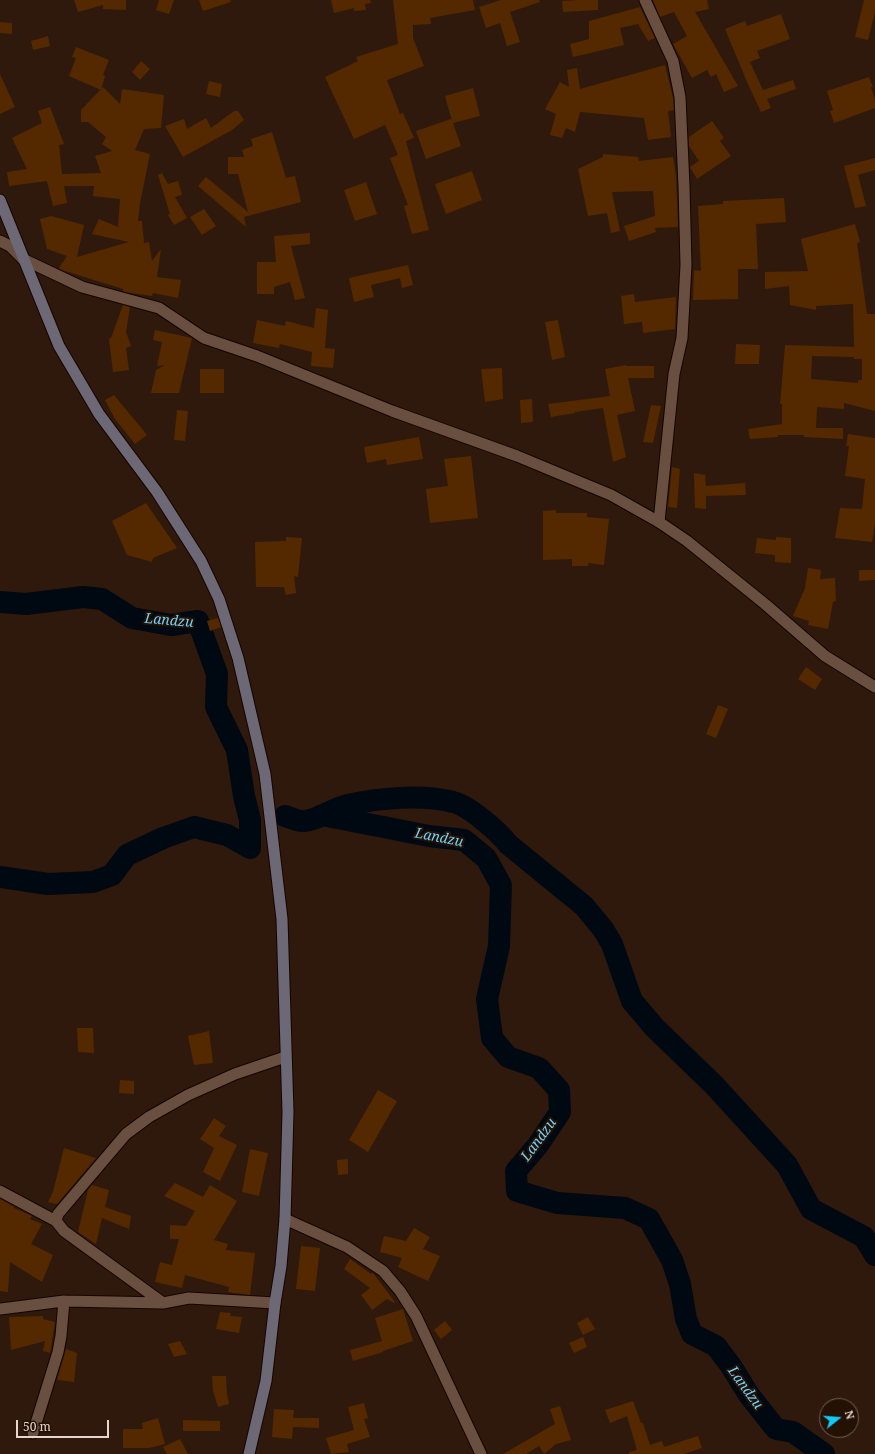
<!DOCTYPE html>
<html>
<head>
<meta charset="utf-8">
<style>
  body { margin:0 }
  #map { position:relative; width:875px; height:1454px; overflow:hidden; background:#2f190c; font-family:"Noto Serif",serif }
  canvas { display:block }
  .north { position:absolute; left:819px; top:1398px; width:40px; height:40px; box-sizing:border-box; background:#251004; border:1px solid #725f55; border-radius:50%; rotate:73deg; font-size:11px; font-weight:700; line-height:16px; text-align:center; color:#e6d6ce }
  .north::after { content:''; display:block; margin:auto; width:14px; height:18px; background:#10cafa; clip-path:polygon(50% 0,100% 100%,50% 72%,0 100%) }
  .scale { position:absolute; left:16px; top:1420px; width:93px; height:18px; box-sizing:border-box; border:2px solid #e6d6ce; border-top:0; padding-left:5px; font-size:12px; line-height:14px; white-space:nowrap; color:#e6d6ce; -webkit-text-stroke:3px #251004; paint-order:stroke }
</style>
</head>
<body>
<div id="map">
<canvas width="875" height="1454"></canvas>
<div class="north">N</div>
<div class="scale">50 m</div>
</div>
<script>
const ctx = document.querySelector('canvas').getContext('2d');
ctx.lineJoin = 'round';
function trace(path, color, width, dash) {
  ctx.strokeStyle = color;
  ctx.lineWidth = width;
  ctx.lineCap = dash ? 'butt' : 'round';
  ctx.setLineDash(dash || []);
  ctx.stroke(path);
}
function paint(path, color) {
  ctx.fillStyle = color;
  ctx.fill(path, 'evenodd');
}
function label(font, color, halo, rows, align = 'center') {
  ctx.font = font + ' "Noto Serif",serif';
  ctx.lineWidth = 4;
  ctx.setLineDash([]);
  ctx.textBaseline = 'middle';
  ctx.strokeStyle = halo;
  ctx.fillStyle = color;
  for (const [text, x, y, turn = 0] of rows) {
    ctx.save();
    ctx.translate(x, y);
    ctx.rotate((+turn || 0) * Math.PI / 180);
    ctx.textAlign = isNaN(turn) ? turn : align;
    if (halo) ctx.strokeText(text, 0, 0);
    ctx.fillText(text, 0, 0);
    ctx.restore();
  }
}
const river = new Path2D(`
  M0 602 26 604 83 597 102 599 132 618 171 625 198 621 217 674 216 707 237 750 244 796 250 820V848L227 835 194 827 163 838 127 855 112 875 93 882 48 884 0 877
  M322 815 429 836 464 840 486 858 501 885 499 946 487 999 492 1038 508 1057 539 1068 559 1090 560 1112 538 1145 516 1171 517 1191 557 1203 625 1208 649 1219 672 1260 680 1284 686 1319 692 1334 716 1346 731 1366 749 1395 776 1429 793 1432 824 1454
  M285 816C291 818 299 822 305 821 319 820 333 808 348 805 378 798 423 794 453 802 468 805 499 832 508 844L584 906 603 929 612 944 632 1001 655 1028 714 1085 787 1165 811 1209 864 1237 875 1255`);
const building = new Path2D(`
  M74 0H126V10L103 9V5L78 12Z
  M159 0H174L169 14 156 10Z
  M199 0H230L231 2 203 11Z
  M331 0H370L371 3 365 4 366 10 354 11V8L334 13Z
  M393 0H473L475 10 430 18 431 24 413 25V38L424 66 387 80 400 114 403 113 414 138 406 141 429 230 412 234 404 206 408 205 390 158 398 155 385 125 354 139 325 77 358 61 356 57 398 44Z
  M501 0H539L540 2 510 12 520 42 507 46 500 23 486 28 479 7Z
  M579 0H598V10L563 12 562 1Z
  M653 0H707L709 9 695 12 738 86 724 92 716 74 711 77 707 70 692 78 673 44 687 36 674 12 660 17Z
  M864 0H875V12L868 40 855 37Z
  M640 7 655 38 648 41 638 24 620 28 624 45 573 57 570 44 589 39V21Z
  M781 14 790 39 757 51 760 58 750 62 763 90 793 80 796 89 767 99 771 108 761 112 747 82 725 29 745 21 747 26Z
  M0 22 12 23V34L0 33Z
  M48 36 50 46 33 50 31 41Z
  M76 47 109 60 103 75 105 76 101 90 69 76 76 58 72 57Z
  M141 61 150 69 140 80 132 72Z
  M665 65 673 98 674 110 668 111 671 137 648 140 644 118 580 112 575 132 566 128 562 138 550 135 556 114 545 109 560 82 569 87 567 70 577 68 580 89Z
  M0 74 15 107 0 114Z
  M869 77 873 87H871L875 100V108L834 123 830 111 833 110 827 91Z
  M209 81 222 84 220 97 206 94Z
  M103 87 120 104 122 89 164 95 161 128 144 129 135 150 150 154 140 203 138 221H142L144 243 149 242 152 261 161 249 157 277 181 280 178 298 153 293 152 296 125 292 123 291V289L62 270 59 268 67 256 47 249 40 219 51 216 84 225 77 257 129 242 92 234 99 219 118 227 120 199 93 196 94 186H64L67 203 53 206 47 181 9 186 7 172 27 169 12 138 42 123 38 111 50 107 64 144 59 145 62 174 101 173 95 156 112 151 102 144 106 137 88 122H81V110Z
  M473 88 480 116 453 123 461 146 426 159 416 131 451 119 452 121 445 96Z
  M234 111H238L244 120 232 130 183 157 165 126 184 119 187 129 206 118 211 128Z
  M712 121 724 138 720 141 731 156 697 179 690 167 699 161 689 146V137Z
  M272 132 286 178 295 176 301 202 244 217 246 227 198 186 206 177 248 212 238 174H228V157H244L242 150 253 146 251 139Z
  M603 154 638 157 639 161 673 157 676 176 678 227 655 228 656 232 629 241 624 226 655 216 653 191 612 192 620 231 611 233 607 213 588 216 578 169 603 157Z
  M875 158V170L858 175 866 206 855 208 844 166Z
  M472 171 482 200 446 214 435 184Z
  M162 173 168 184 178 181 182 195 175 197 187 218 174 225 168 215 170 214 158 175Z
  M366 182 377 214 355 221 344 190Z
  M784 198 786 222 756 224 758 269H738V299L693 300 694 270 701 271 698 206 723 204V201Z
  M204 209 216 226 202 235 190 217Z
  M855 224 860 242 857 243 867 314H875V411L844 403V409L817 407 816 428H843V439L804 437V435H778V437L750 439 748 429 782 424V404H780L785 345 854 347 853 304 816 306V310L790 305 789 286 765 289V272L808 271 801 239ZM812 356 854 357V359H862V380H858V383L811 379Z
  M310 233V244L291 246 305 298 295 300 290 282 274 287V294H257V262H276L274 236Z
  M408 265 413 285 402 288 400 278 371 285 374 297 354 302 349 278Z
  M634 294 635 302 676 297 675 329 643 333 642 322 624 324 621 296Z
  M123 305 130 307 126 332 131 346 126 348 129 370 113 372 109 339 111 338Z
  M316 308 328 310 325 348 335 349 333 368 311 366 312 352 280 344 279 348 253 343 257 320 285 326 286 321 314 328Z
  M558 320 565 357 552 360 545 322Z
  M155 330 192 338 179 393H151L156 370 165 365 157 366 162 342 153 340Z
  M736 344 760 345 759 364H735Z
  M626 365V366H654V378H628L635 411 617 415 626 457 613 462 603 408 575 412V413L551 417 548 404 610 396 605 369Z
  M502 368 503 399 485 402 481 369Z
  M200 369H224V393H200Z
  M114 395 147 435 135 444 115 419 105 400Z
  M532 399 533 422 521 423 520 400Z
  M651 405 661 406 653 443 643 442Z
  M177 410 188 411 185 441 174 440Z
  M848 434 875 438V524L872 542 835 538 840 508 862 509 865 479 845 476 849 446H846Z
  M419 437 423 459 387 465 386 459 367 463 364 447Z
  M471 456 478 518 430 523 426 489 448 486 444 459Z
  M672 467 680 469 677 508 668 507Z
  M694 473 705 475 706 486 745 483 746 495 706 496V509L695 508Z
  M146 503 177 548 153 558 152 562 127 555 112 521Z
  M556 510V513H587V517L609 519 604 565 588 563V566H572V559L543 560V511Z
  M286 537 302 538 298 577 294 576 296 593 286 595 284 587H256L255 542 286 541Z
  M776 537 791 538V563L775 562V555L755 553 757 538 776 540Z
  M808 568 821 570 820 579 835 578 836 601 833 602 828 629 808 625 809 621 793 616 805 588Z
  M859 570H875V580L859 581Z
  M218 618 221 627 210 631 207 621Z
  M806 667 822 679 815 690 798 679Z
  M718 705 728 709 716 738 706 734Z
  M77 1028H93L94 1053 78 1052Z
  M209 1031 213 1063 194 1065 188 1036Z
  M120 1080 134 1081V1094L119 1093Z
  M378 1090 397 1101 368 1152 349 1140Z
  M214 1118 226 1126 219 1136 237 1145 220 1181 203 1172 214 1148 200 1139Z
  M64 1148 96 1158 57 1204 48 1202 53 1192Z
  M250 1149 268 1153 259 1196 242 1192Z
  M348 1159V1174L338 1175 337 1160Z
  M175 1183 203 1197 210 1185 237 1201 214 1240 228 1244 226 1250 255 1253 250 1295 228 1292 229 1287 185 1275 182 1288 155 1282 160 1262 172 1265 179 1239H170V1225L186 1226 195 1211 164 1196Z
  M92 1185 109 1190 105 1207 131 1216 129 1229 102 1218 96 1244 78 1232 88 1190Z
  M0 1199 14 1207V1208L32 1216 30 1219 42 1224 31 1244 53 1255 42 1282 10 1262 8 1292 0 1291Z
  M414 1228 430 1237 423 1249 440 1256 428 1281 398 1267 402 1258 380 1252 384 1236 406 1241Z
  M301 1246 320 1248 315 1291 296 1289Z
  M350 1259 371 1274 373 1273 395 1302 394 1303 387 1299 372 1310 361 1295 370 1288 344 1269Z
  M403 1309 413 1341 383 1351V1352L353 1361 350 1350 382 1341 375 1318Z
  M220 1312 231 1313 230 1316 242 1317 239 1333 216 1329Z
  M43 1316V1319L55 1322 50 1353 43 1351 45 1341 11 1350 9 1317Z
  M588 1317 595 1329 583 1335 577 1323Z
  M445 1321 452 1330 441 1339 434 1330Z
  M583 1337 587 1347 574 1353 569 1343Z
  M180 1341 187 1354 174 1357 168 1344Z
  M66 1349 77 1353 74 1382 57 1380Z
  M212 1376H226L227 1394 229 1404 218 1407 213 1391Z
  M633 1401 641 1423H643L650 1445 662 1441 664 1447 698 1436 702 1448 684 1454H629V1452L637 1450 627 1416 610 1423 605 1410Z
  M364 1403 368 1418 364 1419 370 1437 347 1444 349 1452 331 1454 326 1438 354 1430 348 1407Z
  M560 1406 571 1440 556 1444 544 1454 539 1446 526 1454H503L555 1424 550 1409Z
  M274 1409 294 1410 293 1418H319V1428L293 1427 292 1439 272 1437Z
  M158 1418 165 1444 149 1448H123V1429H143L142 1423Z
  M183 1420 220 1421V1431H183Z
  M180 1439 188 1454H167L163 1447Z`);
const minor = new Path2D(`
  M645 0 673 61 680 97 684 186 686 265 682 338 674 374 659 522
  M0 241 10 246 23 259
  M0 1191 56 1221 64 1231 163 1303
  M285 1219 347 1247 383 1271 400 1291 416 1316 481 1454
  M56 1221 58 1214 126 1134 149 1117 188 1095 235 1074 285 1057
  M0 1309 64 1301 163 1303 189 1298 275 1303
  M33 1433 58 1352 61 1336 64 1301`);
const tertiary = new Path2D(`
  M23 259 82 287 159 308 204 338 257 356 392 411 517 456 611 495 659 522 687 541 765 604 825 656 875 687`);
const secondary = new Path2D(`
  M0 200 59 346 99 414 157 492 201 561 219 599 238 658 265 774 282 919 288 1112 285 1219 281 1266 275 1303 266 1381 249 1454`);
const waterNames = [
  ["Landzu",169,621,5],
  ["Landzu",439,838,11],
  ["Landzu",539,1140,-54],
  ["Landzu",745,1388,54]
];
trace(river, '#000911', 22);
paint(building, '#542900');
trace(minor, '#160400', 13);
trace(tertiary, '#160400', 13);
trace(secondary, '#160400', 13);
trace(minor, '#684f40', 11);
trace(tertiary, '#684f40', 11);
trace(secondary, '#6c6876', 11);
label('italic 14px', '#6cd1fb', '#251004', waterNames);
</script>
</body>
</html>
